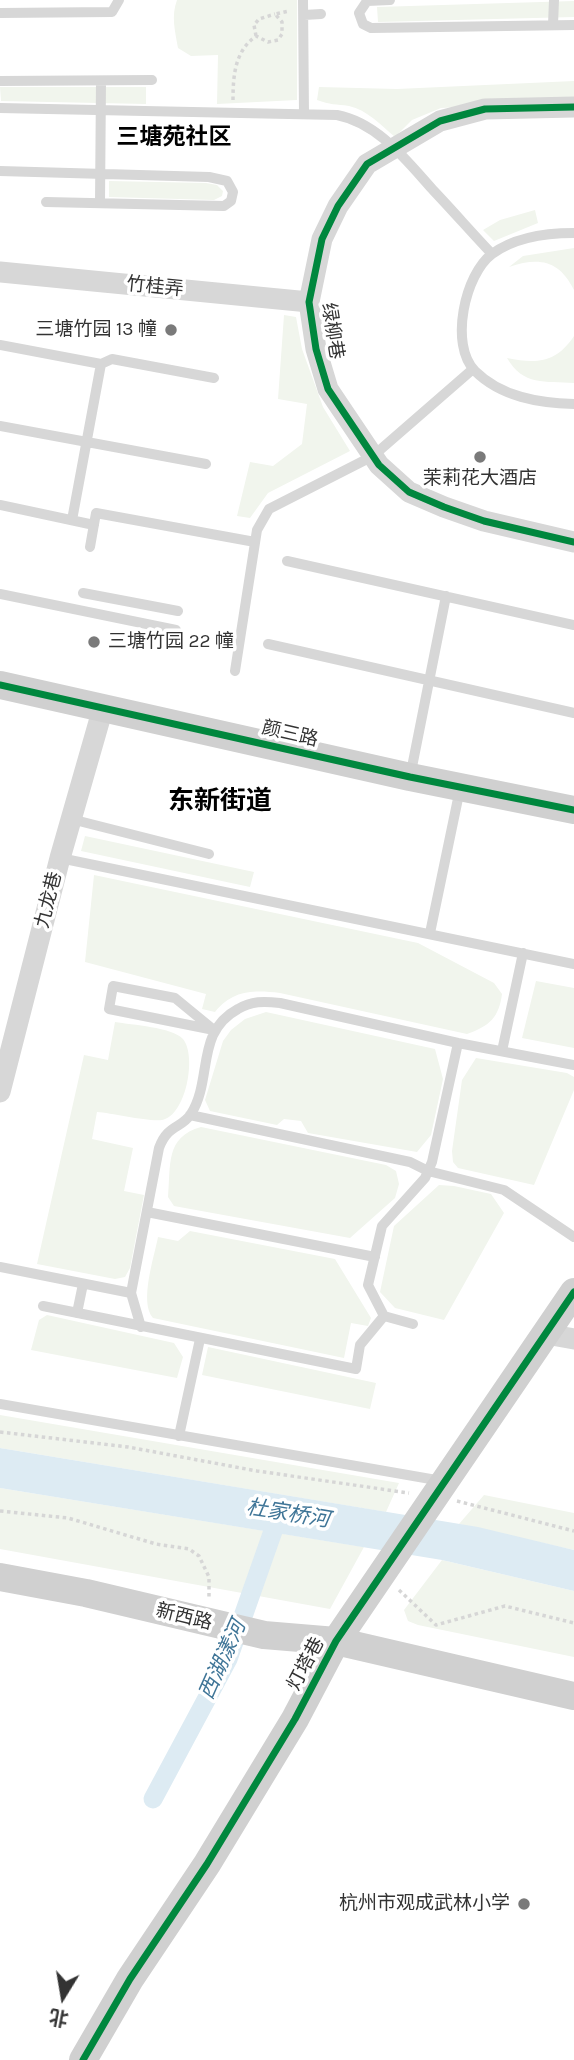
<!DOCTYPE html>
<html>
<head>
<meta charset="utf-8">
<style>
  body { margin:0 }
  #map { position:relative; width:574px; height:2060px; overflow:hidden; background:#fff; font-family:Karla,"Noto Sans SC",sans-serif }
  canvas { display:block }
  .north { position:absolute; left:28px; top:1962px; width:70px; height:70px; -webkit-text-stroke:5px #fff; paint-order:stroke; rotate:191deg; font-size:19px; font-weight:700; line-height:28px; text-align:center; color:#333 }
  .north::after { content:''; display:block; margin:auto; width:24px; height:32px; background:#333; clip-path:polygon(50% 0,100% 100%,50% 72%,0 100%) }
</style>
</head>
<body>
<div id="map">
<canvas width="574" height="2060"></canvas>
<div class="north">北</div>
</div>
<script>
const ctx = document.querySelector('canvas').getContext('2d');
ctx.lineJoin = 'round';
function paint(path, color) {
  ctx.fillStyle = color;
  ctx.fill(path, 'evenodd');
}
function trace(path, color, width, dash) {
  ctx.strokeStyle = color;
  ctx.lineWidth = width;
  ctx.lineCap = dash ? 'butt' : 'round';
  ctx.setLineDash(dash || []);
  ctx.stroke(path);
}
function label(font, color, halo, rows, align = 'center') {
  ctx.font = font + ' Karla,"Noto Sans SC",sans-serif';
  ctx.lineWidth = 7;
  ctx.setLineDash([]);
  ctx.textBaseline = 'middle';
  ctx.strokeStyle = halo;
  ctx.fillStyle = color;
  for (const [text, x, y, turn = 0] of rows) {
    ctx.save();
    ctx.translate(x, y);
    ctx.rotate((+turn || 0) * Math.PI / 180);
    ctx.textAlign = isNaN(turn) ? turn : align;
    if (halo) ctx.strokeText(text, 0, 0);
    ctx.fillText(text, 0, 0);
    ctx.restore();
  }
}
const green = new Path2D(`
  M177 0H297V100L217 104 218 55 191 56 178 48C175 31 171 16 177 0Z
  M574 1V17L378 22 377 7Z
  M574 81V101L441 108 412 120 395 137C381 125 367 110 349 106 336 104 330 105 317 100L319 87 397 89Z
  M0 87H146V104L1 101Z
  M109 181 206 183 217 185 223 191 222 196 214 200 109 197Z
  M535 210 538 223 494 241 483 230 500 220Z
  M574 248V290C559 260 539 257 509 267L523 256Z
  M284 315 296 317 302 349 323 407 350 451 268 493 250 518 237 516 250 462 273 466 302 444 307 404 278 399Z
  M574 336V383C545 381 523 386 507 358 537 364 556 363 574 336Z
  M85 836 254 872 250 887 81 851Z
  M94 875 418 943 494 983 502 994C499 1017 490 1026 467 1034L280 993C253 990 233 990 215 1012L202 1009 206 994 85 962Z
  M536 981 574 988V1048L522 1038Z
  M266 1012 435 1049 443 1079 431 1135 417 1152 308 1133 301 1121 284 1119 277 1125 210 1111 205 1100 223 1041 231 1030 245 1019Z
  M115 1022C132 1025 172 1027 183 1039 197 1056 186 1116 162 1120 149 1122 112 1113 97 1112L92 1139 133 1148 124 1191 144 1195 130 1268 125 1277 115 1279 37 1264 84 1055 108 1060Z
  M476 1058 567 1073 574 1077V1090L534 1185 458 1168 453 1162 452 1151 462 1080Z
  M201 1127 386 1165 396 1171 399 1184 395 1198 350 1238 174 1206 168 1197C171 1165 165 1137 201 1127Z
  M439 1185 454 1186 491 1194 504 1213 444 1320 395 1308 380 1292 394 1226Z
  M190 1231 335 1259 371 1318 368 1326 351 1323 344 1358 153 1318C139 1302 154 1258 158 1237L178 1241Z
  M47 1315 174 1343 183 1357 177 1378 31 1350 39 1320Z
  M208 1347 376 1383 370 1409 202 1375Z
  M0 1415 399 1483 386 1512 0 1448Z
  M0 1488 364 1547 330 1609 0 1549Z
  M484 1495 574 1513V1550L459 1524Z
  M442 1560 574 1591V1657L418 1625 408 1621 404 1610Z`);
const water = new Path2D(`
  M0 1448 478 1527 574 1550V1591L442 1560 0 1488Z`);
const canal = new Path2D(`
  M153 1799 228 1659 279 1514`);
const path = new Path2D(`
  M256 36 254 25 259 19 275 14
  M233 100C233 75 235 51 256 36L268 42 278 40 282 34V22L275 14 289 11
  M0 1432 128 1447 257 1471 409 1493
  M457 1501 574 1531
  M0 1511 68 1518 156 1544 189 1549 199 1556 209 1577V1598
  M399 1590 436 1625 505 1606 574 1623`);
const lane = new Path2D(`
  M303 0 304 114
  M390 0 367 1 359 13 363 24 371 28 574 25
  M0 13 112 12 119 0
  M304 15 321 14
  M553 25 554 0
  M0 81 152 80
  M0 108 337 115C378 123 406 160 433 190 453 211 472 233 492 254
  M0 171 209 177 227 181 233 192 231 201 224 206 46 202
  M100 203 101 81
  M574 233C547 233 515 237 492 254 465 274 449 345 475 371 501 397 539 403 574 404
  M0 345 101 364 112 359 214 378
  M0 426 206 464
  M0 505 94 525
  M72 520 101 364
  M90 547 96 513 255 542
  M287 561 574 625
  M83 593 178 611
  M0 594 176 630
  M268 644 574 713
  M235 671 257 530 269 509 373 456 473 369
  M410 777 446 596
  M71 819 209 854
  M60 858 574 964
  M430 933 460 789
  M113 986 175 998 214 1030 109 1009Z
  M502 1051 523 953
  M190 1115 410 1162 428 1171 504 1190 574 1237
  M147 1212 375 1257
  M0 1267 131 1293 141 1327
  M131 1293 159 1148C168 1124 181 1129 191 1114 213 1079 195 1032 238 1009 252 1001 263 1001 280 1003L458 1043 574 1065
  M43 1306 356 1369 360 1345 384 1316
  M77 1313 83 1284
  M413 1324 384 1316 368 1285 382 1226 425 1178 432 1162 458 1043
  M0 1404 442 1481
  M179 1436 200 1339`);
const street = new Path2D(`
  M574 107 485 109 440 121 367 164 338 206 322 239 309 302 316 349 328 389 379 465 409 492 444 507 484 521 574 542
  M0 272 309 302
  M0 1092 60 858 103 708
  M546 1334 574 1339`);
const secondary = new Path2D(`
  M0 685 410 777 574 810
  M0 1577 86 1593 264 1635 336 1641 574 1696
  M83 2060 130 1979 207 1864 295 1719 336 1641 574 1292`);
const cycleway = new Path2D(`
  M574 107 485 109 440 121 367 164 338 206 322 239 309 302 316 349 328 389 379 465 409 492 444 507 484 521 574 542
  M0 685 410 777 574 810
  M83 2060 130 1979 207 1864 295 1719 336 1641 574 1292`);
const markers = [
  [171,330,7,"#7a7a7a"],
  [480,457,7,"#7a7a7a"],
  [94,642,7,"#7a7a7a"],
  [524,1904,7,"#7a7a7a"]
];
const streetNames = [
  ["竹桂弄",155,287,6],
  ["绿柳巷",332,331,81],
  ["颜三路",290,734,13],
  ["九龙巷",49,900,-76],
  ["新西路",184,1617,14],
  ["灯塔巷",306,1664,-62]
];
const poiNames = [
  ["三塘竹园 13 幢",157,330],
  ["茉莉花大酒店",480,479,"center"],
  ["三塘竹园 22 幢",108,642,"left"],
  ["杭州市观成武林小学",510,1904]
];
const waterNames = [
  ["杜家桥河",288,1514,9],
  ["西湖漾河",223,1660,-66]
];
const quarterNames = [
  ["三塘苑社区",174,137]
];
const districtNames = [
  ["东新街道",220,802]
];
paint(green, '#f1f5ed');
paint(water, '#ddebf3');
trace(canal, '#ddebf3', 19);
trace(path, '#d6d6d6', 3.5, [3.5, 3.5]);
trace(lane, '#d7d7d7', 10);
trace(street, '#d7d7d7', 21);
trace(secondary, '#d0d0d0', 28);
trace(cycleway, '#00873e', 7);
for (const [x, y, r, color] of markers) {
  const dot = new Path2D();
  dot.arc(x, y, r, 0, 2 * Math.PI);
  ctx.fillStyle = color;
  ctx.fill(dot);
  trace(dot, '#fff', 2.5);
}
label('19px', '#333', '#fff', streetNames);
label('19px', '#333', '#fff', poiNames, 'right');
label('italic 21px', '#3f7597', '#fff', waterNames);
label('bold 23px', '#000', '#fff', quarterNames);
label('bold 26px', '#000', '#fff', districtNames);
</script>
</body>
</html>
